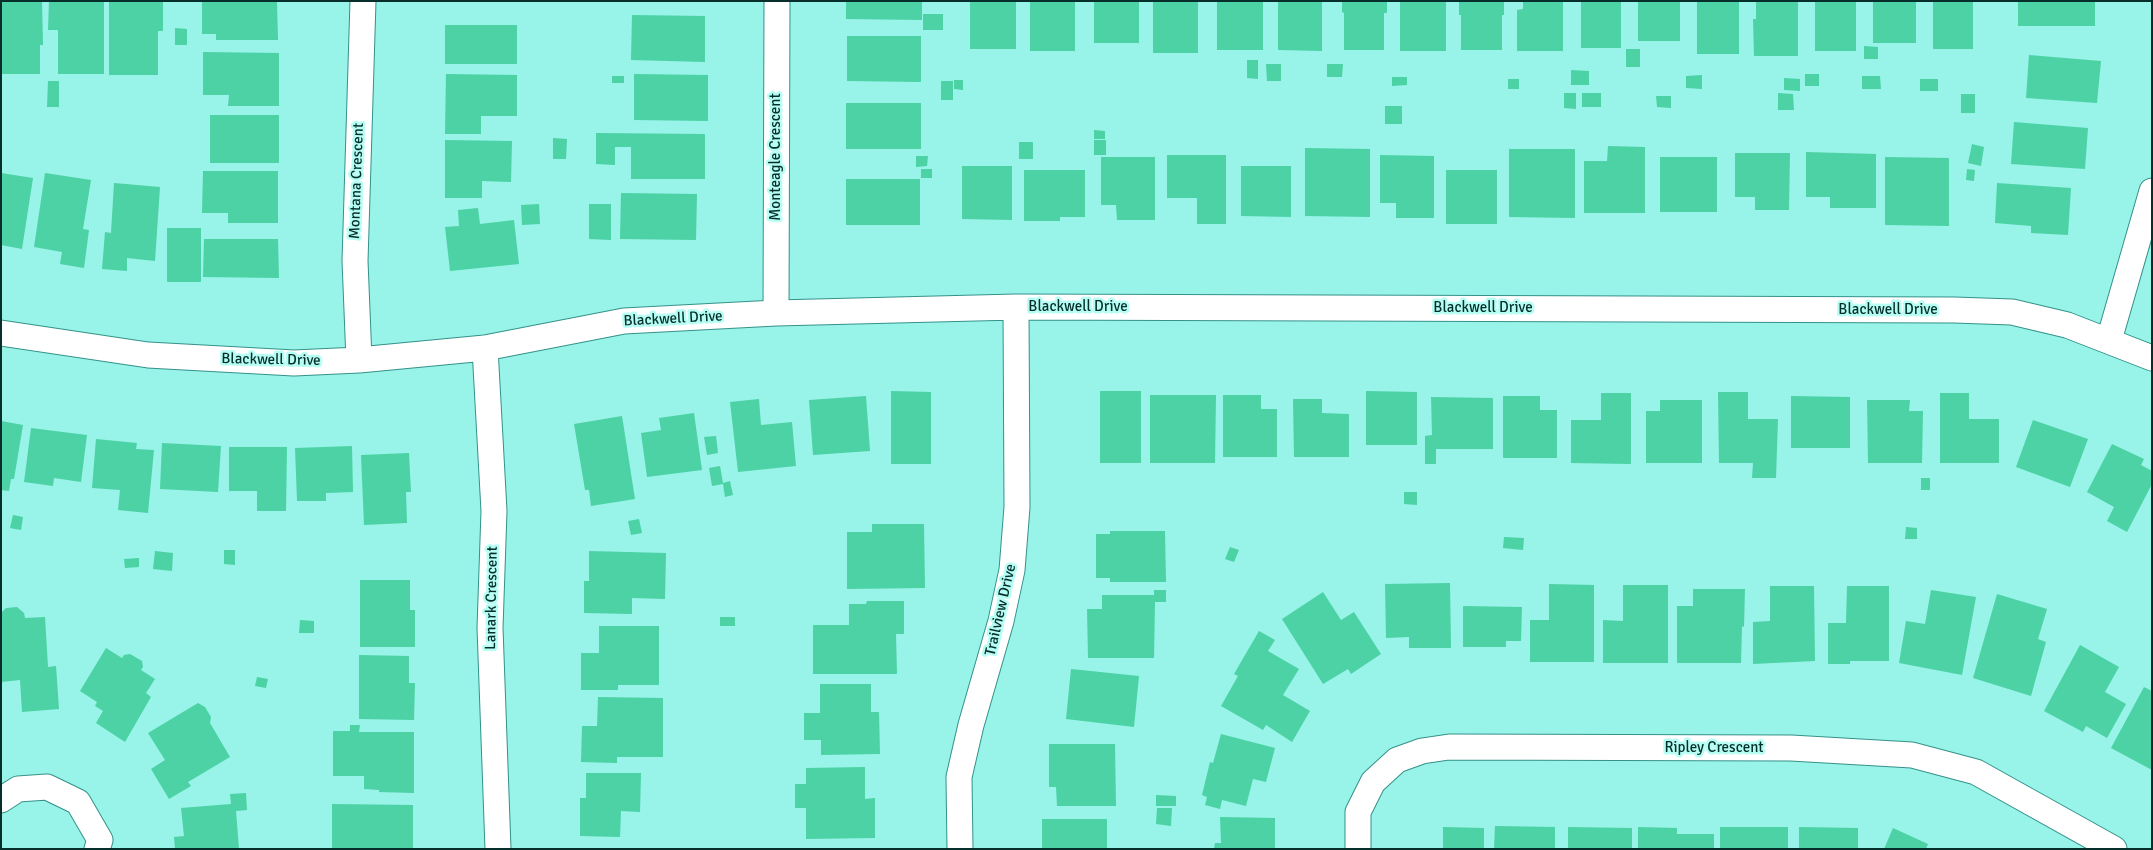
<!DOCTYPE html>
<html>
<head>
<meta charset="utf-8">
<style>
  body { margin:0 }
  #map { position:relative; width:2153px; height:850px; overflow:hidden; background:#98f3e8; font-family:Signika,sans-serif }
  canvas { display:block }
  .frame { position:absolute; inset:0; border:2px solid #062f2b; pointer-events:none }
</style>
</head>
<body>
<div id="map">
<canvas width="2153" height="850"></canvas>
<div class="frame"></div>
</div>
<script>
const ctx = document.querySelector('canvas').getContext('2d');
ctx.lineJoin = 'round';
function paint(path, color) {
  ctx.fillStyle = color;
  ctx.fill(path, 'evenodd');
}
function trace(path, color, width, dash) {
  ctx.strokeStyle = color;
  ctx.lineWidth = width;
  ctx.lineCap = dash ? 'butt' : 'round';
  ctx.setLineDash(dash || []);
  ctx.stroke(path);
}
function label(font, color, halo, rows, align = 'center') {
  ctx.font = font + ' Signika,sans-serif';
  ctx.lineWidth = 5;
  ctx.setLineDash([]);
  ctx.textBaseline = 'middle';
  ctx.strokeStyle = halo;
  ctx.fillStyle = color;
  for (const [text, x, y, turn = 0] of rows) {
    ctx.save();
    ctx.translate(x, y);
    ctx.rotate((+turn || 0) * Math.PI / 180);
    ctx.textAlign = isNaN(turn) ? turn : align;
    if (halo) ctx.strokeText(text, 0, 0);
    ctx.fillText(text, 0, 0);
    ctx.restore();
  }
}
const building = new Path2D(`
  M1 1H42L43 45H40V74H1Z
  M49 1H104V74H58V30H48Z
  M109 1H163V31H158V75H109Z
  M202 1H277L278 40H216V34H202Z
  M846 1H922V20L846 19Z
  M970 1H1016V49H970Z
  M1030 1H1075V51H1030Z
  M1094 1H1139V43H1094Z
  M1153 1H1198V53H1153Z
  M1217 1H1263V50H1217Z
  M1278 1H1322V51L1278 50Z
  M1342 1H1387V13H1384V50H1344V13L1342 12Z
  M1400 1H1446V51H1400Z
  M1459 1H1504V15H1502V50H1461V15H1459Z
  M1523 1H1563V51H1517V10L1523 9Z
  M1581 1H1621V48H1581Z
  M1638 1H1680V41H1638Z
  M1697 1H1739V54H1697Z
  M1756 1H1798V56H1754L1753 19H1756Z
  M1815 1H1856V51H1815Z
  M1873 1H1916V43H1873Z
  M1933 1H1973V49H1933Z
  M2018 1H2095V26H2018Z
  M923 14H943V30H923Z
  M632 15 705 16V62L631 60Z
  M445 25H517V64H445Z
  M175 28 187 29V45H175Z
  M847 36H921V82L847 81Z
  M1864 46 1878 47V59H1864Z
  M1626 49H1640V67H1626Z
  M203 52 279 53V106H228L229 95H203Z
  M2029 55 2101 61 2097 103 2026 98Z
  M1247 60H1258V79L1247 78Z
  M1266 64H1281V81H1267Z
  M1327 64H1343L1342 77H1327Z
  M1571 70 1589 71V85H1571Z
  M446 74 517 75V116H481V134H445Z
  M634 74 708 75V121L634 120Z
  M1805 74H1819V86H1805Z
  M1702 75V89L1686 88V76Z
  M612 76H624V83H612Z
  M1862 76H1880L1881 89H1862Z
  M1392 77H1407V85L1392 86Z
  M1784 78 1800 79V91L1784 90Z
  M1508 79H1519V89H1508Z
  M1920 79H1938V91H1920Z
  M954 80H963V90L954 89Z
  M48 81H59V107H47Z
  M941 81H953V100H941Z
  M1564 93H1576V109L1564 108Z
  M1582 93H1601V107H1582Z
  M1778 93 1793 94 1794 110H1778Z
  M1961 94H1975V113H1961Z
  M1656 96H1671V108L1657 107Z
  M846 103H921V149H846Z
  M1385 106H1402V124H1385Z
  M210 115H279V163H210Z
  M2014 122 2088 128 2085 169 2011 164Z
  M1094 130 1105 131V139H1094Z
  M596 133 705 134V179H631V147H615V165L596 164Z
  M553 138 567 139 566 159H553Z
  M445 140 512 141 511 182 482 181V198H445Z
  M1094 140H1106V155H1094Z
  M1019 142H1033V159H1019Z
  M1972 144 1984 147 1981 166 1968 163Z
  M1608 146 1645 147V213H1584V161H1607Z
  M1305 148 1370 149V217L1305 216Z
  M1509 149H1575V218L1509 217Z
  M1806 152 1876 154V208H1830V197H1806Z
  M1735 153H1790L1789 210H1755V197H1735Z
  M1167 155H1226V224H1197V198H1167Z
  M1380 155 1434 156V218H1396V203H1380Z
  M916 156H928L927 166 916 167Z
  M1101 157H1155V220H1117L1116 205H1101Z
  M1660 157H1717V212H1660Z
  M1885 157 1949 158V226L1885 225Z
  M962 166H1012V220L962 219Z
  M1241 166H1291V217L1241 216Z
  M921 169H932V178H921Z
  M1967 169 1975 170 1974 181 1966 180Z
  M1024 170H1085V217H1060V221H1024Z
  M1446 170H1497V224H1446Z
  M203 171H278V223H228V213H202Z
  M1 173 33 178 22 249 1 245Z
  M45 173 91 180 83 229 89 230 84 268 60 264 62 252 34 247Z
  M846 179H920V225H846Z
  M114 183 160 187 155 261 127 258V271L102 269 105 232 111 233Z
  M1997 183 2071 188 2068 235 2031 233V226L1995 223Z
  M621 193 697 194 696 240 620 239Z
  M539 204 540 224 522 225 521 205Z
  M589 204H611V240L589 239Z
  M478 208 480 224 514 220 519 264 450 271 445 227 459 226 458 210Z
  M167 228H201V282H167Z
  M204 239H278L279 278 203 277Z
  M891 391 931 392V464H891Z
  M1100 391H1141V463H1100Z
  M1366 391 1417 392V445H1366Z
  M1718 392H1748V419H1778L1776 478H1752L1753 463H1719Z
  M1601 393H1631V464L1571 463V420H1601Z
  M1940 393H1969V419H1999V463H1940Z
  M1150 395H1216L1215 463H1150Z
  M1223 395H1261V409H1277V457H1223Z
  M866 396 870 451 813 455 809 400Z
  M1503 396H1540V410H1557V458H1503Z
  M1791 396 1850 397V448H1791Z
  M1431 397 1493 398V449H1436V464H1425V436L1432 435Z
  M759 399 761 425 792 422 796 466 738 472 730 402Z
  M1293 399H1322V413L1349 414V457H1294Z
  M1660 400H1702V463H1646V411H1660Z
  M1867 400H1910L1909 411H1923L1922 463H1868Z
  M694 413 702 470 647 477 641 433 661 430 659 418Z
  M622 416 635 499 591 506 589 490H585L574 424Z
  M2033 420 2088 439 2070 487 2016 467Z
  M1 421 23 425 14 479H11L9 491 1 490Z
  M31 428 87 435 81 482 54 478 53 486 24 482Z
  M716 436 718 453 707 455 704 437Z
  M96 439 137 443 136 449 154 450 148 513 118 510 120 490 92 488Z
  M162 443 221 446 218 492 160 489Z
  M2112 444 2144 459 2141 465 2152 471V484L2127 532 2107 521 2114 507 2087 492Z
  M352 446 353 492 326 493V501H297L295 448Z
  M229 447H287L286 511H257V491H229Z
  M409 453 411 492H406L407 523 364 525 361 455Z
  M720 466 723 483 730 481 733 495 725 497 723 484 712 486 709 468Z
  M1921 478H1930V490H1921Z
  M1404 492H1417V505L1404 504Z
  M13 515 23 517 21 530 10 528Z
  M639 519 642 533 631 535 628 521Z
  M872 524H924L925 588 847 589V532H872Z
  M1906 527 1917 528V539H1905Z
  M1110 531H1165L1166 582H1110V578H1096V534H1110Z
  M1504 537 1524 538 1523 550 1503 548Z
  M1230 547 1239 550 1234 562 1225 559Z
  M224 550H235V565L224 564Z
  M155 551 173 553 172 571 153 569Z
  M589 551 666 553 665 599 632 598V614L584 613V581H589Z
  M139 558V567L125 568 124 559Z
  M360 580H410V610H415V647H360Z
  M1450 583 1451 648H1409V637L1386 638 1385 584Z
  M1549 584 1594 585V662H1530V620H1549Z
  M1623 585H1668V663H1603V620L1623 621Z
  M1770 586H1814L1815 661 1753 664V622L1770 621Z
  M1847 586H1889V661H1850V664H1828V623H1846Z
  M1693 589H1745L1744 627 1742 626 1741 663H1677V606H1693Z
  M1154 590H1166V602H1155L1154 658H1088L1087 609H1102V595H1154Z
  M1931 590 1976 597 1962 675 1899 663 1906 621 1925 624Z
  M1323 592 1341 620 1354 612 1381 654 1351 674 1348 669 1323 684 1282 619Z
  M1997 594 2047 609 2038 639 2046 642 2031 696 1973 678Z
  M867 601H904V634H896L897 674H813V625H849V604H866Z
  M1463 606 1522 607 1521 641H1506V647H1463Z
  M17 607 24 613 25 618 45 617 48 667 56 666 59 709 22 712 20 680 1 682V613L6 608Z
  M720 617H735V626H720Z
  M300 620 314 621V633H299Z
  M599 626H659V685H618V690H581V653H599Z
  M1259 631 1275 640 1268 651 1299 669 1283 695 1310 711 1292 742 1266 725 1263 730 1221 706 1238 676 1234 674Z
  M2080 645 2119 667 2105 692 2126 704 2107 738 2086 726 2083 732 2044 711Z
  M106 648 122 658 124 655 130 654 142 661 143 667 141 670 155 679 146 693 151 697 125 742 96 723 103 711 95 706 97 702 80 691Z
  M359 655 409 656V683H415L414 720 359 719Z
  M1071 669 1139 676 1134 727 1066 719Z
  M257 677 268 679 266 688 255 686Z
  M820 684H871V712H879L880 754 821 755V740H804V713H820Z
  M2144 687 2152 691V770L2111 748Z
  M598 697 663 698V757H617V763L581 762 582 726H597Z
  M198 703 205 707 211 717 210 723 230 757 188 782 191 786 169 799 151 769 165 760 148 733Z
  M350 725H360L359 732H414V793L379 792V790L364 789V776H333V731H350Z
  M1221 734 1275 748 1266 782 1253 779 1246 806 1222 800 1220 809 1205 805 1207 797 1202 795 1210 762 1213 763Z
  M1049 744H1115L1116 806H1057L1056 787H1049Z
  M865 767V799L875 798V838L806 839V808H795V784H806V768Z
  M586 773H641L640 812 621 811 620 837 580 836V798H586Z
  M246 793 247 810 236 811 239 849H175L174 837 184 836 181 808 231 804 230 794Z
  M1156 795 1176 796V806H1156Z
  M332 804 413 805V849H332Z
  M1157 808H1172L1171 826 1156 824Z
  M1220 817 1275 818V849H1214L1215 843H1221Z
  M1042 819H1107V849H1042Z
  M1495 826 1555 827V849H1494Z
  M1443 827 1484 828V849H1443Z
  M1568 827 1632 828V849H1568Z
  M1638 827 1677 828V834H1714V849H1638Z
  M1720 827H1788V849H1720Z
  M1799 827 1858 828V849H1799Z
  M1893 828 1928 844 1926 849H1884Z`);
const minor = new Path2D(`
  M776 313 777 1
  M1 333 148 355 294 363 359 360 485 348 624 321 776 313 1016 307 1954 310 2012 312 2067 325 2152 358
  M2109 340 2152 191
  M485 348 494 511 490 628 498 849
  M359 360 355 261 363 1
  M1 800 18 789 47 787 78 802 100 840 97 849
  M960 849 959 777 971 725 1001 621 1012 570 1017 507 1016 307
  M1358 849V812L1373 782 1397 760 1422 751 1449 747 1791 748 1912 755 1976 772 2114 849`);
const streetNames = [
  ["Monteagle Crescent",776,157,-90],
  ["Montana Crescent",357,181,-88],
  ["Blackwell Drive",1078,307],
  ["Blackwell Drive",1483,308],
  ["Blackwell Drive",1888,310],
  ["Blackwell Drive",673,319,-3],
  ["Blackwell Drive",271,360,1],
  ["Lanark Crescent",492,598,-89],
  ["Trailview Drive",1001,610,-77],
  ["Ripley Crescent",1714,748]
];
paint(building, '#4cd2a4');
trace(minor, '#349289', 27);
trace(minor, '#fff', 25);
label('15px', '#062f2b', '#b6fdf4', streetNames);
</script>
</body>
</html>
